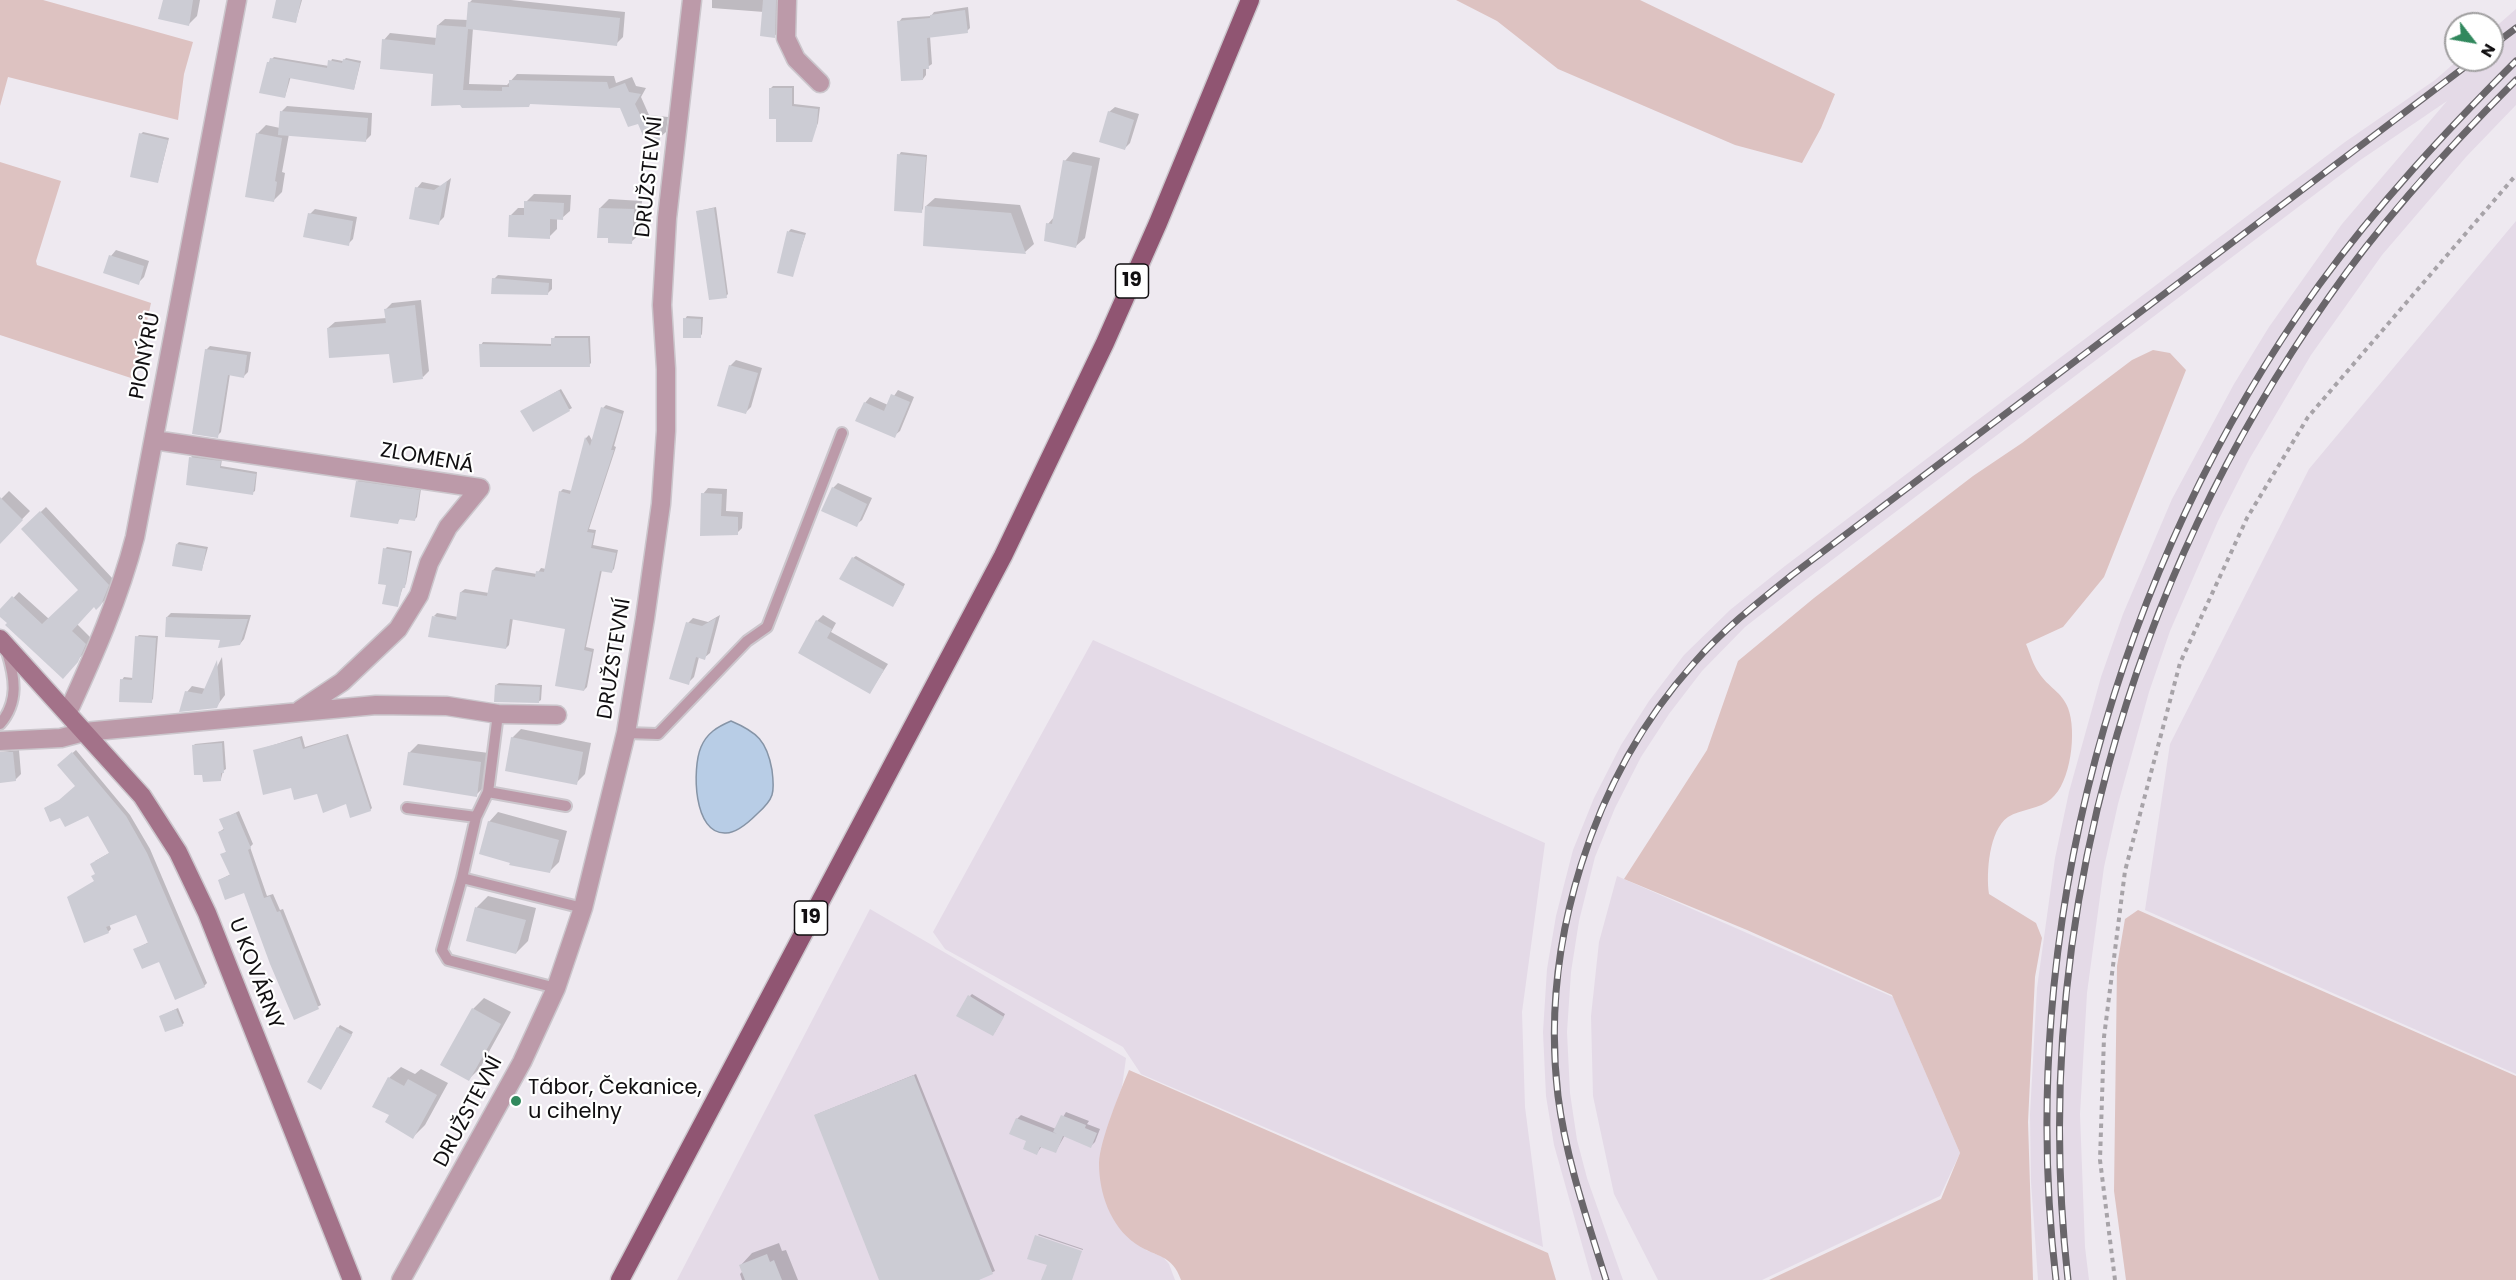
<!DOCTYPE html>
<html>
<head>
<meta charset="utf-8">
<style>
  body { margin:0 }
  #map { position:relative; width:2516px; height:1280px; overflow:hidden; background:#eee9f0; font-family:Poppins,sans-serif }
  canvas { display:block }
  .north { position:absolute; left:2444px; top:12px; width:60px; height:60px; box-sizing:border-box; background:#fff; border:2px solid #a09fa0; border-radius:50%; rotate:121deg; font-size:16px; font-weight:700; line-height:24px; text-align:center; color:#110f11 }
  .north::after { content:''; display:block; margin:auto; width:21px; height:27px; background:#31885d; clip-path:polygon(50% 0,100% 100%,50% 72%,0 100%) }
</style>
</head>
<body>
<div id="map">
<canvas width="2516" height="1280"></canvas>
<div class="north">N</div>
</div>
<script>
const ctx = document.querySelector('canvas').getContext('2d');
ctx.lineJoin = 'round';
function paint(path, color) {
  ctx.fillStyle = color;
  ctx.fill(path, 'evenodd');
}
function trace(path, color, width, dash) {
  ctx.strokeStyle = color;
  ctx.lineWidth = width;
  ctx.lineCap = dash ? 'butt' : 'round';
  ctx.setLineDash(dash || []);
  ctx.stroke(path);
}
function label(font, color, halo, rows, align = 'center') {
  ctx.font = font + ' Poppins,sans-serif';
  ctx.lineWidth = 4.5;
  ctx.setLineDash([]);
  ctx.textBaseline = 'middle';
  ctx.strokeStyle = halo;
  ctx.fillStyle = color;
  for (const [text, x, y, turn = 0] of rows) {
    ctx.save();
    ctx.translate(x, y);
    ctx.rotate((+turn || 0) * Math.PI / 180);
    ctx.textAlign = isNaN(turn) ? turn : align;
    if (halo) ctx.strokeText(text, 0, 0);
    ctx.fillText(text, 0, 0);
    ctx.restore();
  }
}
const built = new Path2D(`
  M2516 9V105L2466 157 2382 255 2311 355 2250 458 2218 521 2170 631 2149 692 2118 804 2104 867 2087 993 2080 1114 2085 1247 2089 1280H2038L2031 1182 2030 1114 2037 988 2055 858 2069 792 2101 677 2123 614 2172 499 2234 384 2269 327 2342 224 2447 101 2359 161 1799 585 1745 627 1702 671 1669 714 1641 757 1615 808 1595 857 1579 921 1571 972 1567 1032 1570 1093 1577 1140 1587 1178 1623 1280H1592L1554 1145 1546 1096 1543 1032 1547 969 1556 916 1573 850 1594 798 1621 745 1649 701 1684 655 1730 610 1785 566 2345 142 2435 80 2458 60H2492V30Z
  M2516 221V1074L2145 910 2170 744 2309 469Z
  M1093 640 1545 843 1522 1012 1525 1107 1543 1247 1141 1074 1123 1047 945 949 933 932Z
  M1617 876 1893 997 1960 1153 1940 1196 1762 1280H1658L1614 1194 1593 1096 1591 1016 1599 942Z
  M870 909 1126 1058 1122 1087 1112 1115 1146 1250 1163 1257 1169 1264 1175 1280H677Z`);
const green = new Path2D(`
  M0 0H43L193 42 184 74 178 120 8 77 0 106Z
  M1456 0H1640L1835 94 1821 128 1802 163 1735 145 1558 69 1497 21Z
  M0 162 61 181 36 261 37 265 151 303 134 379 0 335Z
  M2153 350 2170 353 2186 370 2104 577 2063 627 2026 644C2030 653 2033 665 2039 673 2048 687 2062 692 2068 708 2077 731 2071 783 2051 799 2040 809 2021 809 2008 817 1989 830 1986 873 1989 894L2036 923 2042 938 2035 977 2028 1122 2033 1280H1769L1941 1199 1960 1153 1892 995 1747 930 1624 879 1707 750 1738 661 1814 598 1973 476 2022 443 2132 360Z
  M2138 910 2516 1076V1280H2126L2114 1191 2117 966 2125 919Z
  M1129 1070 1548 1253 1556 1280H1181C1172 1254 1157 1258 1136 1244 1110 1226 1099 1193 1099 1163 1100 1140 1120 1092 1129 1070Z`);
const water = new Path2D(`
  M731 721C757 732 767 741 772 770 775 793 774 799 757 814 750 821 737 833 726 833 693 835 692 768 701 747 707 733 717 727 731 721Z`);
const shadow = new Path2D(`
  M164 0H200L197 16 189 24Z
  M277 0H302L296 21Z
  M472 0H511L625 12 623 37 616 44 473 28 469 84 507 85 517 74 614 76 616 83 632 77 636 86 646 88 641 97 649 115 668 117 666 132 659 138 621 107 531 103 528 106H463L435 72 384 40 390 33 437 38 438 25 445 19 468 20 469 3Z
  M712 0H777V34L774 36 764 12 712 8Z
  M968 7 970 28 967 31 930 36 932 64 926 68V75L923 79 899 22 902 18 931 16 934 12Z
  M274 57 329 66 332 59 343 61 346 58 361 61 354 89 291 76 285 97 268 63Z
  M773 86H794V104L820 107 818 123 811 140 778 117 770 89Z
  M287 106 372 113 371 135 365 141 289 134 282 172 285 173 282 192 273 201 257 134 266 125 280 128 282 111Z
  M1115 107 1139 114 1130 143 1124 149 1109 112Z
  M143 132 169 138 158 181 141 134Z
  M901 152 927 155 923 209 921 211 899 155Z
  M1073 152 1100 158 1085 238 1076 246 1048 224 1054 217 1065 161Z
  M451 178 444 217 438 223 417 188 422 182 441 186Z
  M534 194 571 195 570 211 562 218H557V229L549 237 511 215 518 208H526V202Z
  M935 198 1020 205 1034 244 1025 252 926 206Z
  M609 199 642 201 640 234 631 242 610 237 600 208Z
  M716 207 728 294 726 296 698 211Z
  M315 209 357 217 353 239 348 244 310 214Z
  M791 229 806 233 792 275 789 231Z
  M116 250 149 261 144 277 138 283 111 256Z
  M498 275 552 279V289L548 293 494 279Z
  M421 300 429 371 423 377 391 352 328 328 335 322 387 318 386 309 392 303Z
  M687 316 703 317 702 334 700 337 685 319Z
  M555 336H590L591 363 589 365 481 345 483 342 552 344Z
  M210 346 251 352 248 372 244 376 230 374 221 432 217 436 206 350Z
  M736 360 762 368 751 407 746 412 730 366Z
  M561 389 572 408 533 430 522 411Z
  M898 390 914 397 900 431 894 436 865 403 870 397 888 405Z
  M606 405 624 411 614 446 616 447 589 529 596 530 593 545 618 550 614 569 611 572 602 570 586 647 594 649 587 687 584 690 567 628 513 618 509 645 506 648 434 616 437 613 458 617 461 592 465 589 489 593 493 570 496 567 537 574 541 568 546 569 560 492 563 489 572 491 586 438 589 435 593 442 603 408Z
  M193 455 222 459 221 466 257 472 255 491 252 493 191 457Z
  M360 479 421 489 417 517 415 519 401 517 398 522 357 482Z
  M838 483 872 498 862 520 856 525 833 488Z
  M708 488 727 489 726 511 743 512 742 528 737 533 702 535 703 494Z
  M9 491 30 511 0 542V500Z
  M46 507 113 579 107 598 97 608 95 605 77 624 91 638 83 654 62 677 0 615V612L19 592 49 619 80 590 23 529Z
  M179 542 208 547 202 569 177 544Z
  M387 547 412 551 406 584 403 587 397 605 387 584 385 549Z
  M856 556 905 584 895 603 853 558Z
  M171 613 251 615 244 639 240 644 167 617Z
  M720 615 710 653 704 658 699 657 694 677 688 683V623L693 618 708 622Z
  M823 615 836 623 831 632 888 664 870 692 800 652 817 621Z
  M139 635 158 636 153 699 151 701 122 680 124 677 133 678 137 637Z
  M222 657 225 695 216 707 187 692 192 686 206 689Z
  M499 683 542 685 541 700 538 702 496 685Z
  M521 729 591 743 585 774 576 783 512 738Z
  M348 734 372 808 370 810 318 792 292 786 254 751 302 736 305 747Z
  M224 741 226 769 223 771 221 779 193 746 195 744Z
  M418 744 489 753 485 786 476 795 409 753Z
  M19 750 21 774 15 780 0 781V752Z
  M76 750 130 815 150 849 207 983 204 986 135 949 149 942 137 913 109 924 111 929 108 932 85 941 97 873 95 861 111 852 88 814 61 816 45 808 64 798 77 786 59 765Z
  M239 811 253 844 250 847 267 896 273 894 280 910 283 909 321 1005 295 1018 245 891 219 880 231 874 222 855 227 851 219 832 225 828 221 820Z
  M498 812 567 831 559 862 550 871 489 822Z
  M488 896 536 908 528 941 516 953 468 940 477 907Z
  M972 994 1005 1014 995 1032 970 996Z
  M484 998 511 1012 480 1068 469 1079 473 1009Z
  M178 1008 184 1023 182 1025 161 1016Z
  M340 1025 353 1032 323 1086 338 1028Z
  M401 1067 415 1074 421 1069 448 1083 425 1125 413 1137 391 1115 389 1078Z
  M916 1074 995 1271 975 1280H881L815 1115Z
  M1066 1112 1089 1121 1087 1124 1100 1129 1095 1142 1091 1146 1065 1135 1056 1151 1042 1146 1037 1153 1017 1119 1021 1115 1056 1129Z
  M1039 1234 1083 1249V1250L1038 1235Z
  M779 1243 782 1251 786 1250 798 1280H742L740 1274 743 1271 741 1265 752 1253Z`);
const building = new Path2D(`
  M163 0H193L189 26 158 19Z
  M276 0H301L296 23 272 18Z
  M763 0H776L775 38 760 36Z
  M468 2 620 18 617 46 468 29 463 90 502 91V87H509V80L607 82 609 89 625 83 629 92 641 94 635 104 643 121 662 123 660 140 644 138 638 124 628 127 620 108 530 104 529 107 462 108 460 105 431 106 433 74 380 69 382 39 435 45 437 25 466 27Z
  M965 10 968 33 927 38 929 69H923V80L901 81 897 21 930 18V15Z
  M270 58 327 68 328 60 342 63 343 59 360 63 354 90 289 78 285 98 259 93 267 62H269Z
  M769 88H792V106L818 109 817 126 812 142H776V119H769Z
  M280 111 368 118 366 142 278 135Z
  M1108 111 1134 120 1125 150 1099 142Z
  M139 133 168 140 158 183 130 177Z
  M256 133 282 138 275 181 277 182 274 202 245 197Z
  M897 154 926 157 922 213 894 211Z
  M1063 160 1092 166 1076 248 1044 241 1046 223 1052 224Z
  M447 181 439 225 409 219 415 187 434 190Z
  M524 201 564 203 563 220 550 219V239L508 237 509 215H524Z
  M925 206 1011 213 1026 254 923 246Z
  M599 208 634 209 632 244 608 243V238H597Z
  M714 208 727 298 709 300 696 211Z
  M308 213 353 221 349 246 303 237Z
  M787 231 805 235 793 277 777 273Z
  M109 255 144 266 139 285 103 273Z
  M492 278 549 283 548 295 491 294Z
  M415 305 423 379 393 383 389 354 329 358 327 328 386 323 384 309Z
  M683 318 701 319V338H683Z
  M551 338H588L590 367H480L479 344 551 346Z
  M205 349 247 355 244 378 228 375 218 438 192 434Z
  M729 365 758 373 746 414 717 406Z
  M559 390 570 411 533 432 520 411Z
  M891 394 910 402 895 438 855 421 864 402 884 411Z
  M601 407 622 414 611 450H614L587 532 594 533 591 548 616 553 612 573 600 571 584 650 592 652 584 691 555 686 565 629 510 619 506 649 428 637 432 616 456 620 460 592 487 596 492 570 535 577 536 571 544 572 559 491 570 494 585 437 590 446Z
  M189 457 221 461 220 468 256 474 253 495 186 485Z
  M356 481 420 490 415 521 399 519 398 524 350 517Z
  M832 487 867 504 857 527 821 511Z
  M701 493 722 494 721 516 738 517V535L700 536Z
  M0 497 23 520 0 544Z
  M40 511 109 585 101 605 96 610 94 607 72 631 86 644 78 662 63 679 5 625 7 623 0 617V609L12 596 42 624 78 590 21 529Z
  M176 544 206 549 202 571 172 566Z
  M383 548 410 553 405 588H402L398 607 382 604 386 585 378 584Z
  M852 557 904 587 893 607 839 579Z
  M166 617 230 619H248L240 645 218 648 220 640 165 637Z
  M716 618 705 660 696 657 689 685 669 679 686 622 702 626Z
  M816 620 832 629 827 638 884 670 870 694 798 653Z
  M135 636 156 638 152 703 119 702 120 679 132 680Z
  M217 660 220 701 217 708 179 712 185 691 202 694Z
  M495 685 540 687 539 703 494 702Z
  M346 735 371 811 350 818 346 804 323 813 317 794 294 800 291 788 263 795 253 750 300 738 303 749Z
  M511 737 583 752 577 785 505 771Z
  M222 743 224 773H221V781L203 782 202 775H194L192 745Z
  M0 752H13L16 781 0 783Z
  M72 752 126 816 147 853 205 987 175 1000 159 962 142 969 133 949 148 943 136 915 106 927 109 933 84 943 67 897 94 881 91 876 95 874 90 864 109 853 88 816 65 827 60 818 50 822 44 808 59 800 75 786 57 765Z
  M408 752 481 762 477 797 403 785Z
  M236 813 251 848 248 850 264 898 270 896 277 912 280 911 319 1009 294 1020 270 964 244 893 225 900 218 880 230 875 220 854 226 852 218 832 224 830 219 819Z
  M488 821 559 840 550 873 509 865 510 863 479 854Z
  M475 907 526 920 516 954 466 941Z
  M968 995 1004 1017 993 1036 956 1016Z
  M472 1008 501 1024 469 1081 440 1065Z
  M176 1009 183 1026 165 1032 159 1016Z
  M337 1027 352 1035 321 1090 307 1082Z
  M914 1075 993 1274 979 1280H879L814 1115Z
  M388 1077 404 1086 408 1079 437 1095 413 1139 385 1122 389 1115 372 1107Z
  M1061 1115 1086 1125 1085 1128 1097 1133 1091 1148 1063 1136 1056 1153 1040 1147 1037 1155 1023 1149 1026 1141 1009 1134 1016 1118 1057 1134 1053 1132Z
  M1035 1235 1082 1251 1072 1280H1041L1047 1265 1027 1259Z
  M767 1254 770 1262 774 1260 782 1280H745L739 1265Z`);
const path = new Path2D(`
  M2115 1280 2100 1160 2104 1037 2125 871 2180 663 2247 518 2308 417 2516 175`);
const lane = new Path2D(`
  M498 714 488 792 566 806
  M0 724C19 702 15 678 7 652
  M626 733 658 734 747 641 767 627 842 433
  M488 792 476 817 462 878 583 908
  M407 808 476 817
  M462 878 442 950 448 960 556 988`);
const street = new Path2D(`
  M787 0 786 38 796 59 820 83
  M154 440 480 488
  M300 710 342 682 398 629 419 595 429 563 448 527 480 488
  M68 712C94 655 119 599 135 537L237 0
  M0 741 61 738 84 732 376 705 447 706 498 714 557 715
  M401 1280 522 1062 556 988 583 908 626 733 645 618 661 504 666 431V369L662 305 667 218 692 0`);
const secondary = new Path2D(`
  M0 639 142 796 178 852 207 913 352 1280`);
const primary = new Path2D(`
  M620 1280 1003 556 1105 343 1158 223 1250 0`);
const rail = new Path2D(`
  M2492 46 2516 28
  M1606 1280C1587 1219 1566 1159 1558 1096 1540 944 1592 777 1694 663 1723 630 1757 603 1792 575L2474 60
  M2056 1280C2015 932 2115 568 2319 285 2378 204 2446 131 2516 61
  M2068 1280C2029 931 2128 583 2329 297 2383 219 2448 148 2516 80`);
const markers = [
  [516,1101,6,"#31885d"]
];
const shields = [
  [1132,281,33],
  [811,918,33]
];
const shieldNames = [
  ["19",1132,281],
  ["19",811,918]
];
const streetNames = [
  ["DRUŽSTEVNÍ",650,177,-84],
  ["PIONÝRŮ",146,356,-79],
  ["ZLOMENÁ",427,459,10],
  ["DRUŽSTEVNÍ",615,659,-81],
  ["U KOVÁRNY",255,974,69],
  ["DRUŽSTEVNÍ",469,1112,-62]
];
const poiNames = [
  ["Tábor, Čekanice,",528,1089],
  ["u cihelny",528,1113]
];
paint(built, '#e4dae7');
paint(green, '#ddc2c1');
paint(water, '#b8cde6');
trace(water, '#8694a6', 1.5);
paint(shadow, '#0003');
paint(building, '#ccccd4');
trace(lane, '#cbc6cc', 14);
trace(street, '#cbc6cc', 21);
trace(secondary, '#cbc6cc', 21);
trace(primary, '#cbc6cc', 21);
trace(path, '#a7a3a8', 4, [4.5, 4.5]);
trace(lane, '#bc9aa9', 10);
trace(street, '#bc9aa9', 18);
trace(secondary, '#a37289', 18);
trace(primary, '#905572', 18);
trace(rail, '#69666a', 7);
trace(rail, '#fff', 4.5, [14]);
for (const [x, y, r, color] of markers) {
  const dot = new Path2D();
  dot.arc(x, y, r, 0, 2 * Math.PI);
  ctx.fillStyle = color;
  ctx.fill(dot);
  trace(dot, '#fff', 2);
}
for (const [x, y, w] of shields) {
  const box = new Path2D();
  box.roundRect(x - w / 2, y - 17, w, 34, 4.5);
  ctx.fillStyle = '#fff';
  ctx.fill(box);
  trace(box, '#110f11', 1.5);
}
label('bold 20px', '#110f11', null, shieldNames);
label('21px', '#110f11', '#fff', streetNames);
label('21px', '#110f11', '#fff', poiNames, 'left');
</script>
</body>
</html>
